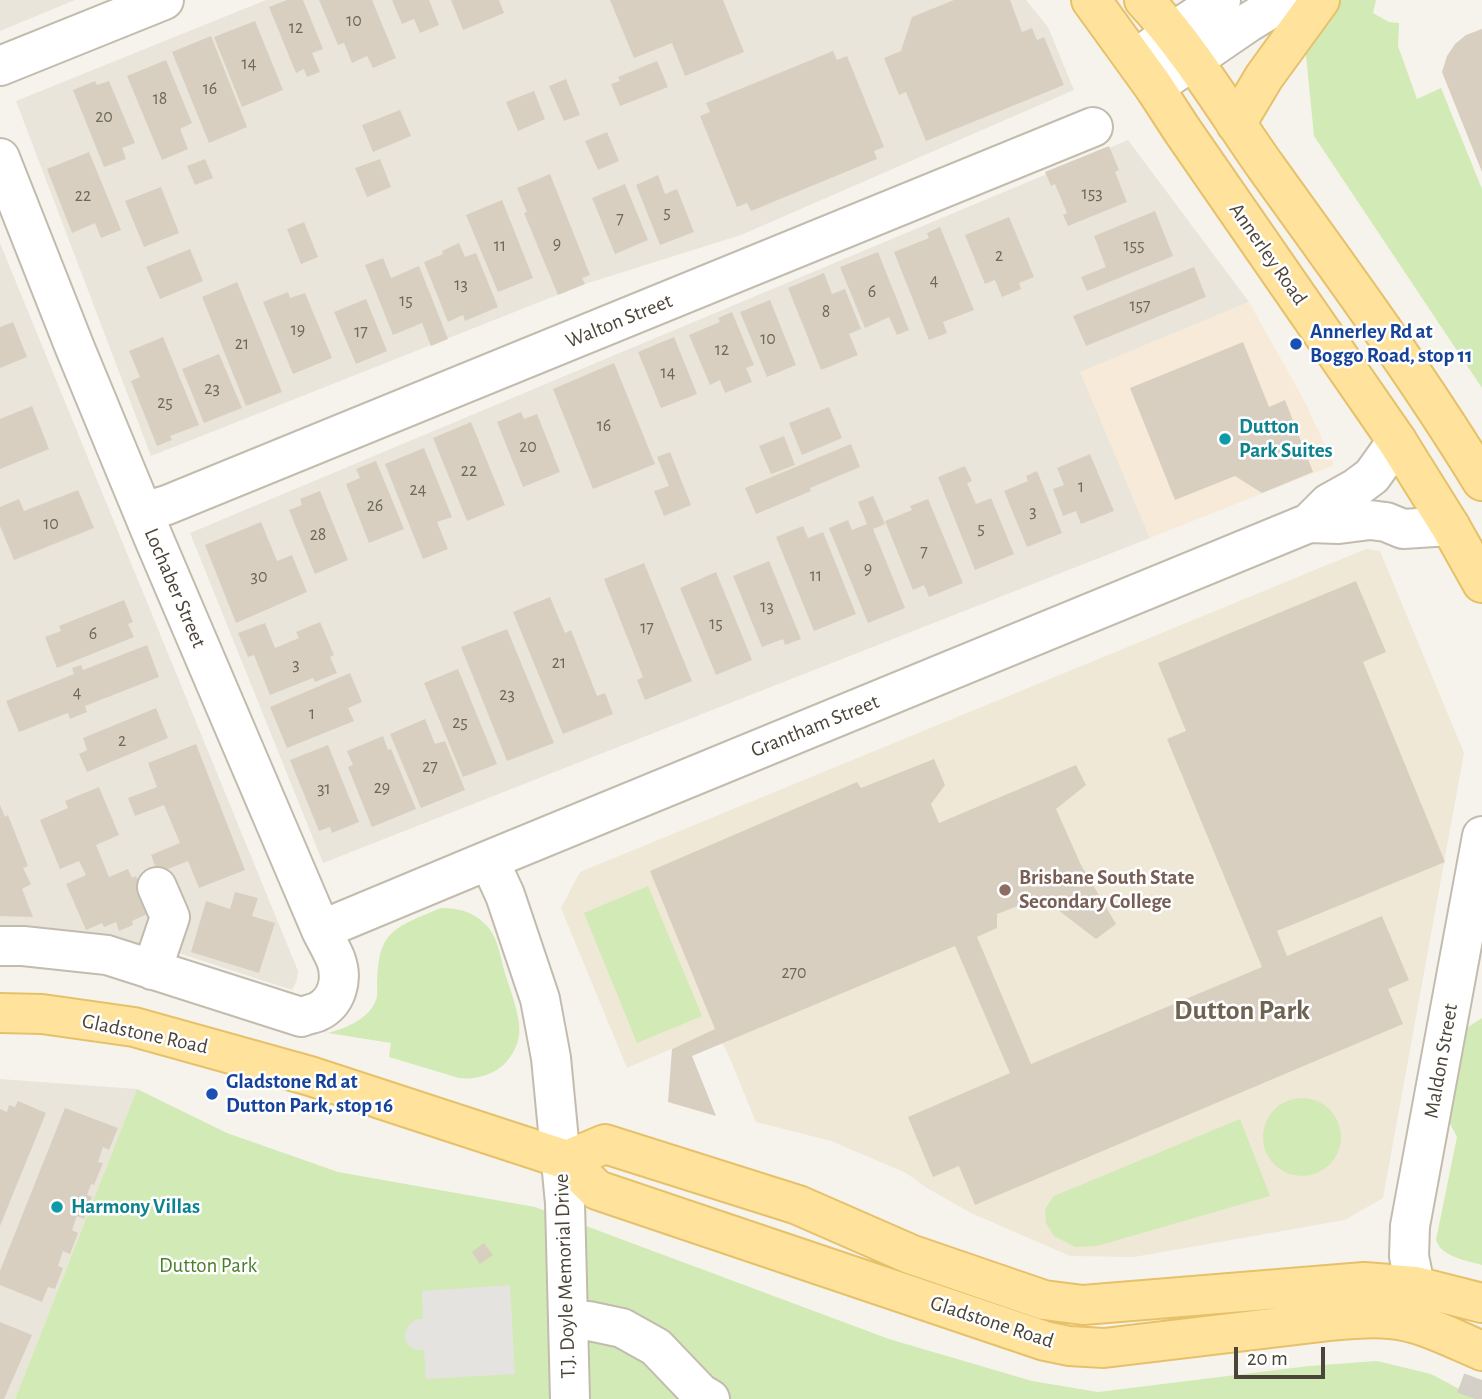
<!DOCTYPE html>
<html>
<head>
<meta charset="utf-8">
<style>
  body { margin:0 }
  #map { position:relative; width:1482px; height:1399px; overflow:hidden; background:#f6f3ec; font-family:"Alegreya Sans",sans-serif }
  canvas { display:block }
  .scale { position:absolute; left:1234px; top:1347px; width:91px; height:32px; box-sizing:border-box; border:4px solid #4b4439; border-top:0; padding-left:9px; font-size:21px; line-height:24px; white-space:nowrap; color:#4b4439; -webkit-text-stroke:5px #fff; paint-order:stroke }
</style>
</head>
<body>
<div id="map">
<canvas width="1482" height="1399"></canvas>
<div class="scale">20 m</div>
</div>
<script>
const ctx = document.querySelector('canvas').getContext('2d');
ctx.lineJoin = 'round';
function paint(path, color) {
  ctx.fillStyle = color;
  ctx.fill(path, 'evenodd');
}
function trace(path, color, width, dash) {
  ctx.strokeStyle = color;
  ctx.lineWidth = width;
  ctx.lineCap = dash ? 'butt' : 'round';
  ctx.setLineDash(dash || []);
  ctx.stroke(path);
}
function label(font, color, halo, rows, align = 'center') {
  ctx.font = font + ' "Alegreya Sans",sans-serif';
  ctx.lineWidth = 5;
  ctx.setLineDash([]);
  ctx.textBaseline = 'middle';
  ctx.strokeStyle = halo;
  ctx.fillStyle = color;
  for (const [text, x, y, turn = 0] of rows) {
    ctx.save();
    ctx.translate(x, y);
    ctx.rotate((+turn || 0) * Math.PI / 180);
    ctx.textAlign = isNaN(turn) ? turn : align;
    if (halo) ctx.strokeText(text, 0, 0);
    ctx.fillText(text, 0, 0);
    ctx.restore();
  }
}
const residential = new Path2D(`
  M0 0H75L0 31Z
  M266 0H1026L1048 27 1074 90 741 235 585 284 151 456 16 101Z
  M1128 140 1249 302 1081 372 1150 538 323 863 190 533Z
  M0 243 298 971 297 980 292 990 163 948 76 932 0 937Z
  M0 1079 137 1089 15 1399H0Z`);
const commercial = new Path2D(`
  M1249 302 1305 402 1334 465 1150 538 1080 372Z`);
const education = new Path2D(`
  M1366 549 1380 551 1464 753 1383 1198 1345 1220 1134 1257 1070 1256 971 1213 927 1188 906 1173 831 1141 756 1122 728 1054 715 1030 627 1068 561 908 580 872Z`);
const green = new Path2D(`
  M1340 0H1376L1373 13 1389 22 1399 23 1398 46 1417 99 1441 88 1482 189V388L1314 136 1305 45Z
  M648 886 702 1016 637 1043 584 913Z
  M441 908C458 908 472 911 485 924 498 936 500 956 505 973 510 989 522 1020 519 1036 513 1066 488 1081 459 1078L389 1057 391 1043 328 1033C346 1028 369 1019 376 1000 378 995 377 989 377 984 378 966 378 946 392 933 405 921 425 915 441 908Z
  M1482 1018V1265C1466 1260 1441 1257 1436 1240L1457 1137 1448 1120 1465 1029Z
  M137 1089 227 1133 338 1172 535 1207 889 1339 1032 1381 1098 1392 1309 1366 1377 1361 1431 1374 1478 1399H15Z
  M1263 1137a39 39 0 1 1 78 0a39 39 0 1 1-78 0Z
  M1240 1119 1270 1196 1097 1246 1075 1247 1054 1236 1046 1223 1045 1209 1054 1196Z`);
const parking = new Path2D(`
  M510 1285 515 1374 426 1379 424 1350H416L409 1346 405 1339V1332L409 1325 416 1319H423L422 1291Z`);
const building = new Path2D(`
  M287 0H303L323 49 312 53 320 72 307 77 304 69 296 73 269 7Z
  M319 0H372L396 58 373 68 367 56 352 63 344 43 338 45Z
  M392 0H429L439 25 420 33 414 19 402 24Z
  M451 0H499L504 13 463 30Z
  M610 0H723L744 52 685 76 672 43 634 58Z
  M954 0H1010L1022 32 1032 28 1037 40 1044 37 1064 85 926 141 906 92 899 95 884 58 901 51 912 17Z
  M255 21 283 90 242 107 214 37Z
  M1482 29V172L1442 72 1447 56 1455 44 1466 35Z
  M211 36 247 127 209 143 172 52Z
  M833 51 837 60 847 56 884 147 874 151 877 159 751 211 747 203 737 207 700 116 710 112 706 103Z
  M166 60 192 123 180 129 188 149 162 160 127 76Z
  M657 61 668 87 620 106 611 84 620 81 618 77Z
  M566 79 580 115 564 121 549 86Z
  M95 81 97 85 109 81 135 143 122 148 126 159 104 167 73 90Z
  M534 91 545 119 518 131 506 102Z
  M400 110 411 136 373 152 362 125Z
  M607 132 619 161 598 170 585 141Z
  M1109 146 1119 170 1115 172 1127 202 1068 226 1063 215 1067 213 1055 184 1051 186 1045 172Z
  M89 152 121 230 101 238 95 223 72 233 47 169Z
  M205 159 213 178 195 185 187 166Z
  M380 159 391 187 367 197 355 168Z
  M550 174 590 275 582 278 585 284 558 295 524 213 527 212 517 188Z
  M658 175 665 194 677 189 694 232 660 245 636 185Z
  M625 184 648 240 615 254 592 198Z
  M161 187 179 233 144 247 125 201Z
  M502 200 533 278 498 292 466 215Z
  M1155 211 1173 256 1087 291 1081 277 1106 267 1094 236Z
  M1009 217 1034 277 1019 283 1021 289 1002 297 995 280 985 284 965 235Z
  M304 222 318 257 301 264 287 229Z
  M940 227 974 310 943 322 947 333 929 340 894 252 929 238 927 233Z
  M459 243 465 257 476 253 498 307 465 321 463 315 448 322 424 262 443 254 442 251Z
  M190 249 203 281 160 299 146 267Z
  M878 252 909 330 897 335 889 317 865 328 840 267Z
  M383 258 391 278 419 266 448 339 431 346 422 323 393 335 365 265Z
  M1194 267 1206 297 1086 346 1073 316Z
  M824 273 832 294 845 289 861 329 849 334 858 355 821 370 788 288Z
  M237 282 282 392 246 406 202 297Z
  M288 292 290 298 305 293 332 358 293 374 263 302Z
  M366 299 387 351 356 364 334 312Z
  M770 300 796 365 767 377 740 312Z
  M732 312 754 365 746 368 752 382 725 393 720 380 710 385 689 335 720 322 718 318Z
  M13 322 27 357 0 368V327Z
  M163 337 199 425 170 436 172 440 157 446 131 381 140 377 129 351Z
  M674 337 697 394 661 408 638 352Z
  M1243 342 1269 407 1285 400 1313 472 1262 493 1235 476 1175 500 1130 388Z
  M219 354 242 408 204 423 182 369Z
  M614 363 655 464 593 489 553 389Z
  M32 406 49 449 0 469V419Z
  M829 407 842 438 802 455 789 423Z
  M521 412 524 419 537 414 560 472 523 487 497 422Z
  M471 422 505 505 467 521 433 438Z
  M784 436 795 465 771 474 759 446Z
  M851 444 860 467 810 488 811 491 756 514 745 488Z
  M424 448 452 517 437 522 448 549 423 559 385 464Z
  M670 452 691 505 664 516 654 491 669 486 657 457Z
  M1090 454 1114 511 1081 524 1076 511 1063 516 1053 489 1064 485 1057 468Z
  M376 461 404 529 369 543 346 484 360 478 356 469Z
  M965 466 972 481 967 483 976 504 991 498 1014 554 975 570 938 477Z
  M1037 471 1062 533 1027 547 1004 491 1028 481 1026 476Z
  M78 490 94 528 14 560 0 526V507L19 499 24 511Z
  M320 491 348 560 315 574 289 510 302 505 300 499Z
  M873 496 885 524 873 529 905 608 868 623 829 528 848 520 852 530 867 524 858 502Z
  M928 499 963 583 929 597 924 585 913 590 885 521 912 510 910 506Z
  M261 522 277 561 292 555 307 592 236 623 205 545Z
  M803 526 808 538 823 532 856 614 814 631 776 537Z
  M769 561 801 639 785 645 783 639 762 647 733 576Z
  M644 563 692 681 645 700 637 680 643 677 604 579Z
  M716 572 752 660 716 675 680 588Z
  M1356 581 1386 652 1363 662 1445 862 1277 931 1287 956 1382 916 1409 980 1388 989 1403 1024 975 1205 959 1166 933 1177 908 1117 1010 1073 955 946 692 1056 716 1116 668 1102 672 1049 715 1029 650 871 857 782 861 788 934 759 945 785 931 804 939 823 1076 765 1086 785 1056 809 1081 865 1116 924 1096 939 1041 897 997 914V928L977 937 1031 1064 1262 967 1167 739 1186 731 1158 663Z
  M550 597 565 633 571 630 597 696 605 693 613 714 563 734 513 612Z
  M124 600 133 622 128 624 134 637 57 668 45 637 61 631 59 626Z
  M320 622 334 655 330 657 337 673 315 682 313 678 270 695 254 655 248 657 238 633 265 623 275 648 299 638 296 632Z
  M507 629 554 743 507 761 461 647Z
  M147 645 159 677 85 706 87 712 70 719 68 713 19 732 6 701 74 674 72 668 81 665 83 670Z
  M458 669 497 764 463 777 424 683Z
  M350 673 362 702 348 708 354 721 287 748 270 707Z
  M156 708 168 738 87 772 79 754 87 750 83 738Z
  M425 719 435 744 445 741 465 790 421 808 390 734Z
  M383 736 388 750 391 749 416 809 372 827 348 767 353 765 347 751Z
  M196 744 245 870 199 888 188 861 158 873 151 855 180 843 164 805 135 816 128 798 157 787 148 763Z
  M328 745 359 822 332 833 330 827 319 831 290 760Z
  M99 787 119 835 96 845 109 877 128 869 132 878 136 876 150 909 146 911 147 914 132 921 133 925 119 931 116 922 104 927 102 923 86 930 66 884 86 875 79 861 60 869 40 820 68 808 65 801Z
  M0 805 5 817 8 815 28 866 23 868 31 884 22 889 33 917 0 916Z
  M235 892 258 898 252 916 275 923 259 973 191 952 206 901 230 909Z
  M18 1101 46 1113 0 1226V1109L7 1112 9 1105 15 1107Z
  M65 1108 118 1128 109 1150 103 1147 98 1162 103 1163 94 1185 91 1184 87 1195 92 1197 84 1219 77 1216 72 1230 78 1233 70 1254 63 1251 58 1266 63 1268 55 1289 48 1287 42 1302 0 1285V1271Z
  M484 1243 493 1255 480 1264 472 1252Z
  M0 1322 32 1335 4 1399H0Z`);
const minorTunnel = new Path2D(`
  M1475 1399 1482 1380`);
const minor = new Path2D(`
  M1135 60 1171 33 1221 0
  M0 66 164 0
  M1154 87 1249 22 1285 0
  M0 158 75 348 154 539 321 930C326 940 332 950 336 960 343 980 337 1003 317 1012 312 1014 306 1015 301 1017L107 955 23 946H0
  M143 512 167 505 1093 127
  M1309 523 1329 503 1356 488 1372 476 1397 441
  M489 860 505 895 540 999 551 1058 565 1203 570 1399
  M321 930 489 860 1309 523 1339 524 1370 520 1386 522 1403 529 1450 526
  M152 970 170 917 157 887
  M1415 1286 1409 1256 1410 1226 1482 836
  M568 1322 589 1321 622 1328 656 1347 700 1393 710 1399`);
const major = new Path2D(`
  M1091 0 1154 87 1182 130 1397 441 1450 526 1482 583
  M1144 0C1190 49 1227 112 1266 167 1340 270 1416 373 1482 481
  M1236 124 1264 77 1320 0
  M0 1013 42 1014 134 1027 310 1076 567 1160 597 1190 1045 1341 1069 1346 1104 1348 1330 1321C1350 1319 1370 1317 1390 1319 1420 1321 1454 1339 1482 1351
  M567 1160 605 1144 798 1205 910 1254 1044 1300 1083 1305 1364 1282 1415 1286 1482 1303`);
const markers = [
  [1296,344,7,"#1a4fb4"],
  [1225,439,7,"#0f9aa8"],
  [1005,890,7,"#8d6e63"],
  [212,1094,7,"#1a4fb4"],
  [57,1207,7,"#0f9aa8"]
];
const numberNames = [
  ["10",354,21],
  ["12",296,28],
  ["14",249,64],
  ["16",210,89],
  ["18",160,99],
  ["20",104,117],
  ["153",1092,194],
  ["22",83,196],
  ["5",667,213],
  ["7",620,219],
  ["9",557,244],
  ["11",500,246],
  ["155",1134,246],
  ["2",999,256],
  ["4",934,281],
  ["13",461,285],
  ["6",872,292],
  ["15",406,301],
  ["157",1140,306],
  ["8",826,312],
  ["19",298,330],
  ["17",361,332],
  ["10",768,339],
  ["21",242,344],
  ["12",722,350],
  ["14",668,373],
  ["23",212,389],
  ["25",165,403],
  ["16",604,426],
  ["20",528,447],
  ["22",469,471],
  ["1",1081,487],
  ["24",418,490],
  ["26",375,506],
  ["3",1033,512],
  ["10",51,524],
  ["5",981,529],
  ["28",318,535],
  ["7",924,552],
  ["9",868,569],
  ["11",816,576],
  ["30",259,577],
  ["13",767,607],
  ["15",716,624],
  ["17",647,628],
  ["6",93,634],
  ["21",559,663],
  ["3",296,665],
  ["4",77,693],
  ["23",507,695],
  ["1",312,714],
  ["25",460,723],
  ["2",122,741],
  ["27",430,767],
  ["29",382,788],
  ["31",324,789],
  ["270",794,973]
];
const streetNames = [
  ["Annerley Road",1268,254,55],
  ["Walton Street",619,321,-22],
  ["Lochaber Street",175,588,67],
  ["Grantham Street",815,726,-22],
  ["Gladstone Road",145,1034,12],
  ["Maldon Street",1441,1061,-80],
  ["T.J. Doyle Memorial Drive",565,1276,-92],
  ["Gladstone Road",992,1322,18]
];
const transitNames = [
  ["Annerley Rd at",1310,332],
  ["Boggo Road, stop 11",1310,356],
  ["Gladstone Rd at",226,1082],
  ["Dutton Park, stop 16",226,1106]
];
const cultureNames = [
  ["Dutton",1239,427],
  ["Park Suites",1239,451],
  ["Harmony Villas",71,1207]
];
const educationNames = [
  ["Brisbane South State",1019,878],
  ["Secondary College",1019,902]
];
const parkNames = [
  ["Dutton Park",208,1266]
];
const districtNames = [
  ["Dutton Park",1242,1011]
];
paint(residential, '#eae5da');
paint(commercial, '#f7ead8');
paint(education, '#efe8d6');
paint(green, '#d2eab5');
paint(parking, '#e5e3e0');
paint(building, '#d8cfc1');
trace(minorTunnel, '#d4d0c8', 38, [38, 19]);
trace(minor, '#c2bbae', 42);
trace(major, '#e6c16a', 42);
trace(minor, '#fff', 38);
trace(major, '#ffe39c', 38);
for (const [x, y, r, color] of markers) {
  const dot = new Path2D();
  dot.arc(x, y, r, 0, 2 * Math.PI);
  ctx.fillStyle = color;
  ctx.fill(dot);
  trace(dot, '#fff', 2.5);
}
label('18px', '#6e675b', null, numberNames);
label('21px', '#4b4439', '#fff', streetNames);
label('bold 21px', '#164399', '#fff', transitNames, 'left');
label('bold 21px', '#0d838f', '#fff', cultureNames, 'left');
label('bold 21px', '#785e54', '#fff', educationNames, 'left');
label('21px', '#4a7f2a', '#fff', parkNames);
label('bold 28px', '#6e6250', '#fff', districtNames);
</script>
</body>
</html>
